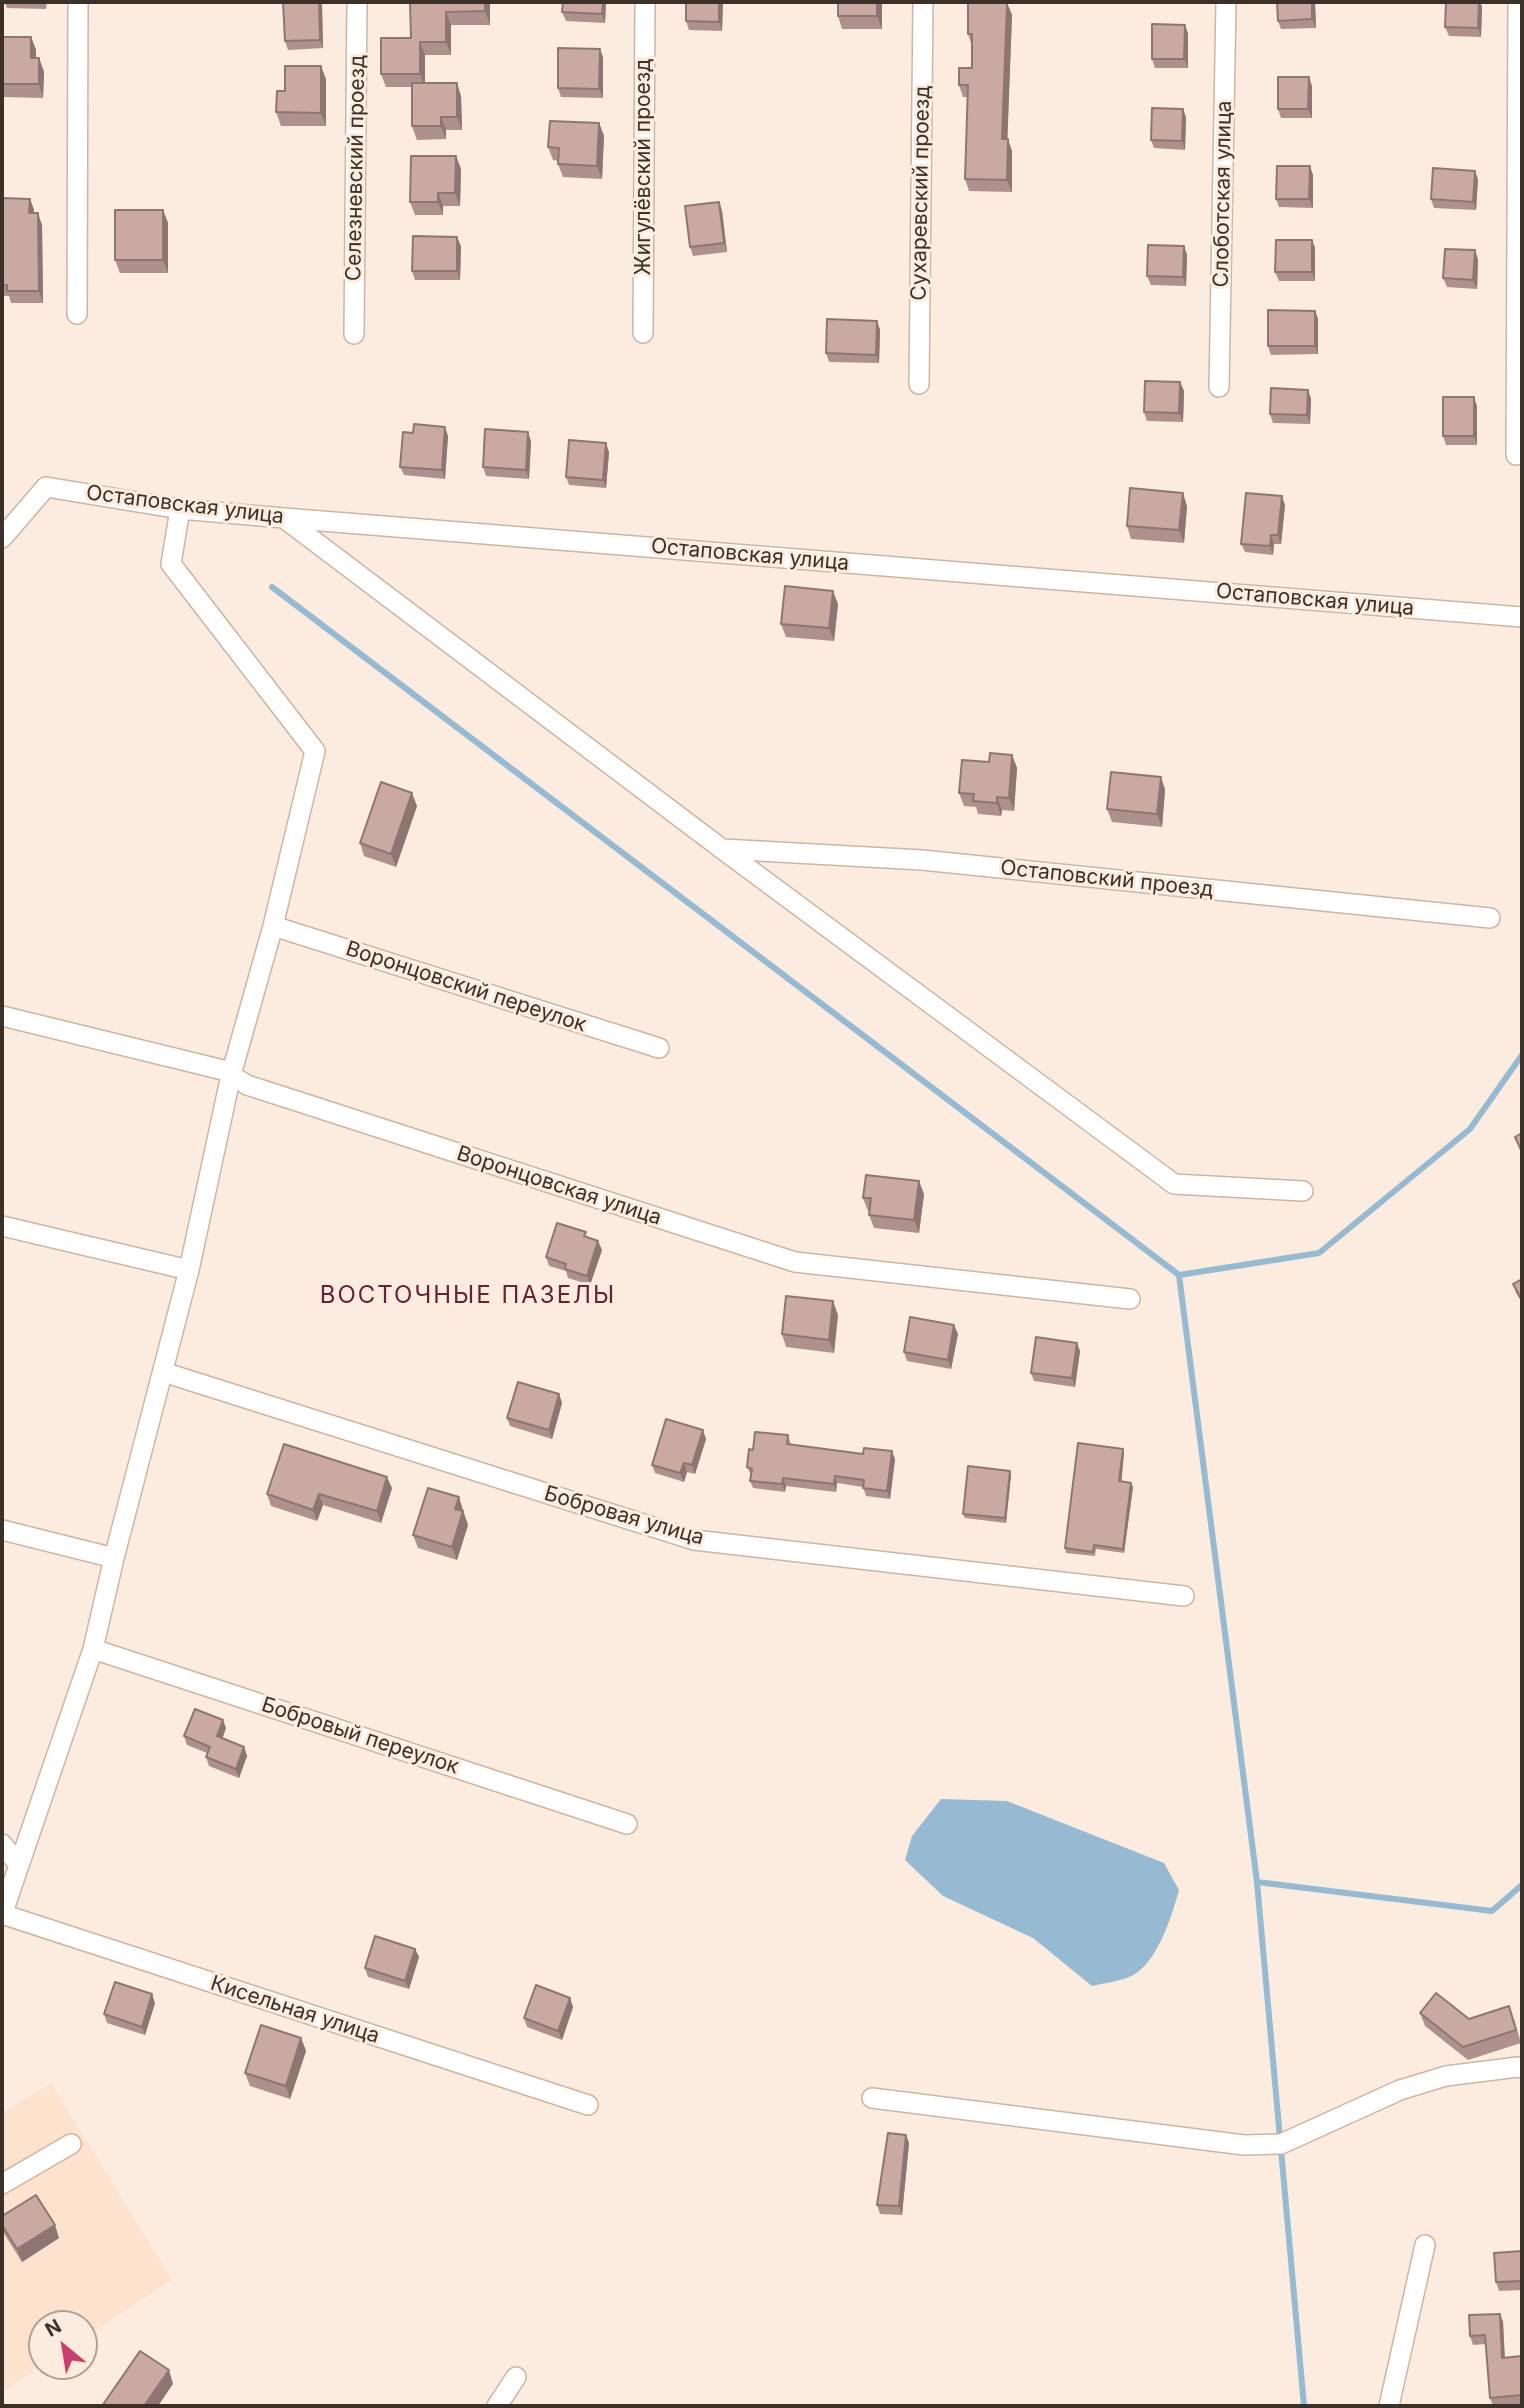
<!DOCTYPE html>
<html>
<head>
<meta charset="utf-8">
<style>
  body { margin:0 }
  #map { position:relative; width:1524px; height:2408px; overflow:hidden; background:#fcece0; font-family:Inter,sans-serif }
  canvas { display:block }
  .frame { position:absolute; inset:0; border:4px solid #3b3129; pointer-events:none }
  .north { position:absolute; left:28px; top:2310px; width:70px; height:70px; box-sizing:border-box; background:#fcece0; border:2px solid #afa197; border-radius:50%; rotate:330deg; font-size:19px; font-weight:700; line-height:28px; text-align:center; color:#3b3129 }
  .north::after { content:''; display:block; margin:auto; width:24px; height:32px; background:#ca3d6d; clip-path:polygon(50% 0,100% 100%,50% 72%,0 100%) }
</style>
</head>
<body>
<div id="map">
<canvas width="1524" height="2408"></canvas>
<div class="frame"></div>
<div class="north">N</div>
</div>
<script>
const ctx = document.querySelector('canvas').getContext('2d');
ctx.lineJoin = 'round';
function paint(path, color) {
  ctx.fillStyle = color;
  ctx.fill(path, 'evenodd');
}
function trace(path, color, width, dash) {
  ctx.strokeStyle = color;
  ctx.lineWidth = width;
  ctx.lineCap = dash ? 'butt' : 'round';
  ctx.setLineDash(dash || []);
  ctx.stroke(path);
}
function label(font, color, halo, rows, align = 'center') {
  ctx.font = font + ' Inter,sans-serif';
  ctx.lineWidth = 6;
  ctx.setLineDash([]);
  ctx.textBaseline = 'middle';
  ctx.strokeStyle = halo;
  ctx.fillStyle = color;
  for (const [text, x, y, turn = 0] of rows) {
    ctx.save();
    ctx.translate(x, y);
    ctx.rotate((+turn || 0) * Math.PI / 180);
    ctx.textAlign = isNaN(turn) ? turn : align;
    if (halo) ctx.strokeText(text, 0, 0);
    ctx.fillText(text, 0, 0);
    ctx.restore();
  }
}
const built = new Path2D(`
  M51 2083 172 2280 84 2338V2324H42V2366L4 2391 2 2388V2113Z`);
const water = new Path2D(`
  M941 1799 1007 1801 1164 1863 1179 1890C1172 1916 1156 1967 1129 1977 1117 1982 1104 1983 1092 1986L1033 1938 943 1896 905 1860 912 1836Z`);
const stream = new Path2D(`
  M272 587 1179 1275 1257 1882 1304 2406
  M1179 1275 1319 1253 1470 1129 1522 1055
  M1257 1882 1492 1911 1522 1885`);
const minor = new Path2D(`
  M77 314 78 2
  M643 333 645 2
  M354 334 357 2
  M919 384 923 2
  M1219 387 1226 2
  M1516 455 1518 2
  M285 519 722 849 1174 1184 1303 1191
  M2 538 46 487 180 509 284 518 1522 617
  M723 849 922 860 1490 918
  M273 926 659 1048
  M2 1016 223 1070 247 1085 795 1262 1130 1299
  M2 1226 189 1270
  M163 1372 694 1540 1184 1596
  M2 1530 114 1558
  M93 1649 627 1824
  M2 1844 19 1865
  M2 1914 588 2105
  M2 1915 93 1649 114 1558 189 1270 231 1075 273 926 315 751 171 564 180 509
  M872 2098 1244 2145 1281 2144 1400 2090 1446 2076 1518 2067 1522 2068
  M2 2184 71 2144
  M497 2406 516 2377
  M1389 2406 1425 2245`);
const wall = new Path2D(`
  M5 2H47L46 9 7 8Z
  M410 2H490V25H451V55H425V83L461 96 462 130H446V139L417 140 412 126V87H386L381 74 411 38Z
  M606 2 605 23 566 21 562 12Z
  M723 2 722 31 689 30 686 21Z
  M882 2V29H842L838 16Z
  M1277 2H1315L1316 28 1281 29 1278 21Z
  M1446 2H1480L1482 7 1481 37 1449 36 1445 27Z
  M1007 3 1012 15 1007 139 1012 151V192L969 191 965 179 967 97H963L959 85 972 68V46L968 34Z
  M322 5 323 48 288 50 285 41Z
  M1188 33V68H1155L1152 59Z
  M2 37H31L36 50V58H39L44 72 43 98 2 97Z
  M603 57V98L561 97 558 88Z
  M326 79V126H281L276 112 285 91Z
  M1312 86V118H1281L1278 109Z
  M1186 117 1185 150 1154 148 1151 140Z
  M599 123 604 136 602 179 563 177 558 164 559 161 553 160 548 147Z
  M456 156 461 169 460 206H443V215H415L410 202Z
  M1313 175V208L1279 207 1276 199Z
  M1478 179 1476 210 1434 208 1431 199Z
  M2 198 30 199 34 210V213L42 225 43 303H11L9 296H2Z
  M719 202 722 211 727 252 693 256 690 247Z
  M163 210 168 223V273H120L115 260Z
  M1312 240 1315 248V281H1279L1275 272Z
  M461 246 460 280H415L412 271Z
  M1184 246 1187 255 1186 286 1151 285 1147 276Z
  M1478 259 1477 289 1447 287 1443 278Z
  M1315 311 1318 319V354L1271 355 1268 346Z
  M877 321 880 330 879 363 829 362 826 353Z
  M1180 382 1184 391 1183 422 1147 421 1144 412Z
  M1308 390 1311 399 1310 424 1273 423 1270 414Z
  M1477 406V445H1446L1443 436Z
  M448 436 445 479 404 475 400 467Z
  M531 441 529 479 486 476 483 467Z
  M609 452 606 488 569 485 566 477Z
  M1285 505 1281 544H1274L1273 555 1245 552 1241 544Z
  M1187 506 1184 543 1131 539 1127 526Z
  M838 604 834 641 786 637 781 624Z
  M1012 755 1017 768 1014 811 1002 810 1001 816 978 814 976 807 964 806 959 793 989 762Z
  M1161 777 1165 790 1162 827 1112 822 1107 809Z
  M417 806 396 867 364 856 360 843Z
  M924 1194 919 1233 874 1228 869 1215 870 1211H868L863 1198Z
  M588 1237 602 1250 590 1285 568 1278 566 1271 549 1266 546 1257Z
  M1522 1279V1303L1516 1293 1513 1284Z
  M838 1315 834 1353 786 1347 782 1334Z
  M958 1334 951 1369 907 1361 904 1352Z
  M1080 1351 1075 1387 1034 1381 1031 1373Z
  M559 1394 562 1403 552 1439 510 1426 507 1418Z
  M788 1435 791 1445 895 1459 890 1499 866 1496 863 1487 837 1483 836 1492 786 1486 785 1492 753 1488 750 1481 751 1475 747 1467 753 1450Z
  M706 1439 695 1474 687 1472 684 1482 655 1473 652 1465Z
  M1124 1453 1121 1482 1133 1487 1124 1553 1096 1549 1095 1556 1066 1553 1065 1548Z
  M1011 1475 1006 1523 965 1518 963 1514Z
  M392 1488 381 1523 323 1505 317 1521 271 1506 267 1494Z
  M463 1510 468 1525 457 1560 418 1548 413 1535Z
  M226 1728 222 1739 244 1747 247 1756 239 1778 209 1766 206 1757 207 1753 187 1745 184 1736Z
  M415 1949 419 1957 409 1989 368 1977 365 1968Z
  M570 1998 573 2007 562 2040 527 2027 524 2018Z
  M155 2003 145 2035 107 2023 104 2014Z
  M1420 2013 1469 2019H1514L1521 2043 1468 2060 1425 2026Z
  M301 2038 306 2051 290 2099 250 2086 245 2073Z
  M906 2135 909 2143 902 2215 880 2214 877 2205Z
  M2 2216 59 2238 22 2262 3 2232Z
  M1522 2251V2290L1499 2291 1496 2282Z
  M1500 2314 1503 2322 1505 2358 1522 2356V2405L1493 2406 1490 2398 1486 2344 1473 2345 1470 2336Z`);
const shadedWall = new Path2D(`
  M319 2H321L322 5 323 48 320 40Z
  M485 2H490V25L485 11Z
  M603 2H606L605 23 602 14Z
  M719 2H723L722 31 719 22Z
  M877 2H882V29L877 16Z
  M1312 2H1315L1316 28 1312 19Z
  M1479 2H1480L1482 7 1481 37 1478 28Z
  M1007 3 1012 15 1007 151 1002 139Z
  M446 12 451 25V55L446 42Z
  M1185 25 1188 33V68L1184 59Z
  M31 37 36 50V71L31 58Z
  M420 42 425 55V87L420 74Z
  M600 49 603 57V98L599 89Z
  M39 58 44 72 43 98 39 84Z
  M321 66 326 79V126L321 113Z
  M1309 77 1312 86V118L1308 109Z
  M457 83 461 96 462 130 457 117Z
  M1183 109 1186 117 1185 150 1182 141Z
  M441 117 446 130V139L441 126Z
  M599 123 604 136 602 179 597 166Z
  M1008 139 1012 151V192L1007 180Z
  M456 156 461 169 460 206 455 193Z
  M1310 166 1313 175V208L1309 199Z
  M1475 171 1478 179 1476 210 1473 202Z
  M438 193 443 206V215L438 202Z
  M30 199 34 210V225L29 213Z
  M719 202 722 211 727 252 724 243Z
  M163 210 168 223V273L163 260Z
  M38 213 42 225 43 303 39 291Z
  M457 237 461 246 460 280 457 271Z
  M1312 240 1315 248V281L1312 272Z
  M1184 246 1187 255 1186 286 1183 277Z
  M1475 250 1478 259 1477 289 1473 280Z
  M1315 311 1318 319V354L1315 346Z
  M877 321 880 330 879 363 876 355Z
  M1180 382 1184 391 1183 422 1179 413Z
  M1308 390 1311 399 1310 424 1307 415Z
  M1474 397 1477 406V445L1474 436Z
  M445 427 448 436 445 479 442 470Z
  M528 432 531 441 529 479 526 470Z
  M606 443 609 452 606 488 603 480Z
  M1183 493 1187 506 1184 543 1179 530Z
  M1282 496 1285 505 1281 544 1278 535Z
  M1271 535 1274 544 1273 555 1270 546Z
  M833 591 838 604 834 641 829 628Z
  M1012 755 1017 768 1014 811 1009 798Z
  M1161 777 1165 790 1162 827 1157 814Z
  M412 793 417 806 396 867 391 854Z
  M997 797 1002 810 1001 816 997 803Z
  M919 1181 924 1194 919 1233 914 1220Z
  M598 1241 602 1250 590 1285 587 1276Z
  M833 1301 838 1315 834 1353 829 1340Z
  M954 1325 958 1334 951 1369 948 1360Z
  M1077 1343 1080 1351 1075 1387 1072 1378Z
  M559 1394 562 1403 552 1439 549 1430Z
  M703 1430 706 1439 695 1474 692 1465Z
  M1123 1449 1124 1453 1121 1486 1119 1481Z
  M892 1451 895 1459 890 1499 887 1491Z
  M684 1463 687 1472 684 1482 680 1473Z
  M1010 1471 1011 1475 1006 1523 1005 1518Z
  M835 1476 837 1483 836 1492 834 1484Z
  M387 1477 392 1488 381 1523 377 1511Z
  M783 1478 786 1486 785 1492 782 1484Z
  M1131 1483 1133 1487 1124 1553 1123 1549Z
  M319 1494 323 1505 317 1521 313 1510Z
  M459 1497 463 1510 460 1522 455 1509Z
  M463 1511 468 1525 457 1560 452 1547Z
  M223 1720 226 1728 220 1745 217 1736Z
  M244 1747 247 1756 239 1778 236 1769Z
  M415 1949 419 1957 409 1989 405 1981Z
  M152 1994 155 2003 145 2035 142 2027Z
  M570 1998 573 2007 562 2040 558 2031Z
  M301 2038 306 2051 290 2099 286 2086Z
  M906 2135 909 2143 902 2215 899 2206Z
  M55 2225 59 2238 22 2262 17 2249Z
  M1500 2314 1503 2322 1505 2367 1502 2358Z
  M169 2370 173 2384 158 2406H144Z`);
const building = new Path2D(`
  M283 2H319L320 40 285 41Z
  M410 2H485V11L446 12V42H420V74H381V38H411Z
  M563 2H603L602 14 562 12Z
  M686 2H719V22L686 21Z
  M838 2H877V16H838Z
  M968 2 1007 3 1002 139H1008L1007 180 965 179 968 85H959V68H972V34H968Z
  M1277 2H1312V19L1278 21Z
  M1446 2H1479L1478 28 1445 27Z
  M1152 24 1185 25 1184 59H1152Z
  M2 37H31V58H39V84H2Z
  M558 48 600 49 599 89 558 88Z
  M285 66H321V113L276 112 277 91H285Z
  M1278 77H1309L1308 109H1278Z
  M412 83H457V117H441V126H412Z
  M1152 108 1183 109 1182 141 1151 140Z
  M550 121 599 123 597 166 558 164 559 148 548 147Z
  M411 156H456L455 193H438V202H410Z
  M1277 166H1310L1309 199H1276Z
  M1433 168 1475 171 1473 202 1431 199Z
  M2 198 30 199 29 213H38L39 291H7V285H2Z
  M719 202 724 243 690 247 685 206Z
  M115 210H163V260H115Z
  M413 236 457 237V271H412Z
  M1276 240H1312V272H1275Z
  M1148 245 1184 246 1183 277 1147 276Z
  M1445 249 1475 250 1473 280 1443 278Z
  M1268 310 1315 311V346H1268Z
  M827 319 877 321 876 355 826 353Z
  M1145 381 1180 382 1179 413 1144 412Z
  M1271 388 1308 390 1307 415 1270 414Z
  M1443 397H1474V436H1443Z
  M414 424 445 427 442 470 400 467 403 432 413 433Z
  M485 429 528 432 526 470 483 467Z
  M569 440 606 443 603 480 566 477Z
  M1130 488 1183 493 1179 530 1127 526Z
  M1246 493 1282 496 1278 535H1271L1270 546 1241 544Z
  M785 586 833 591 829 628 781 624Z
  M990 753 1012 755 1009 798 997 797V803L973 801 974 794 959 793 962 760 989 762Z
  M1111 772 1161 777 1157 814 1107 809Z
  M381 782 412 793 391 854 360 843Z
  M1522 1133V1152L1515 1137Z
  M866 1175 919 1181 914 1220 869 1215 871 1198H863Z
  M557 1223 586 1232 584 1236 598 1241 587 1276 565 1269 566 1264 546 1257Z
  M1522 1279V1300L1513 1284Z
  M786 1296 833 1301 829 1340 782 1334Z
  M910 1317 954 1325 948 1360 904 1352Z
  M1036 1337 1077 1343 1072 1378 1031 1373Z
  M518 1382 559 1394 549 1430 507 1418Z
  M666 1419 703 1430 692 1465 684 1463 680 1473 652 1465Z
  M755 1432 788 1435 787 1444 863 1454 864 1448 892 1451 887 1491 863 1488 864 1480 835 1476 834 1484 783 1478 782 1484 750 1481 752 1469 747 1467 749 1449 753 1450Z
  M1078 1443 1123 1449 1119 1481 1131 1483 1123 1549 1094 1545 1093 1552 1065 1548Z
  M284 1444 387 1477 377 1511 319 1494 313 1510 267 1494Z
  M968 1466 1010 1471 1005 1518 963 1514Z
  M428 1488 459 1497 455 1509 463 1511 452 1547 413 1535Z
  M195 1709 223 1720 217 1736 244 1747 236 1769 206 1757 210 1747 184 1736Z
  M375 1936 415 1949 405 1981 365 1968Z
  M115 1982 152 1994 142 2027 104 2014Z
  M536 1985 570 1998 558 2031 524 2018Z
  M1436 1993 1469 2019 1509 2006 1516 2030 1463 2047 1420 2013Z
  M261 2025 301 2038 286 2086 245 2073Z
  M888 2133 906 2135 899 2206 877 2205Z
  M36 2195 55 2225 17 2249 2 2225V2216Z
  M1522 2251V2281L1496 2282 1494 2253Z
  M1500 2314 1502 2358 1522 2356V2395L1490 2398 1485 2335 1470 2336 1469 2315Z
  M140 2351 169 2370 144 2406H102Z`);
const streetNames = [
  ["Жигулёвский проезд",644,167,-90],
  ["Селезневский проезд",356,168,-89],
  ["Сухаревский проезд",921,193,-89],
  ["Слоботская улица",1223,194,-89],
  ["Остаповская улица",185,505,7],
  ["Остаповская улица",750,555,5],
  ["Остаповская улица",1315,600,5],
  ["Остаповский проезд",1107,879,6],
  ["Воронцовский переулок",466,987,18],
  ["Воронцовская улица",559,1186,18],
  ["Бобровая улица",624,1516,16],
  ["Бобровый переулок",360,1736,18],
  ["Кисельная улица",295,2010,18]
];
const quarterNames = [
  ["ВОСТОЧНЫЕ ПАЗЕЛЫ",468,1296]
];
paint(built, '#fde3ce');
paint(water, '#95bad2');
trace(stream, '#95bad2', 6);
trace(minor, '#ceb5a1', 22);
trace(minor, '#fff', 19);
paint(wall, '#ae918c');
paint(shadedWall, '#8d7672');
paint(building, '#caa9a3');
trace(building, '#8d7672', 2);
label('21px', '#3b3129', '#fcece0', streetNames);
ctx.letterSpacing = '2px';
label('24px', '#662237', '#fcece0', quarterNames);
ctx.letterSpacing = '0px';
</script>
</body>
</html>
